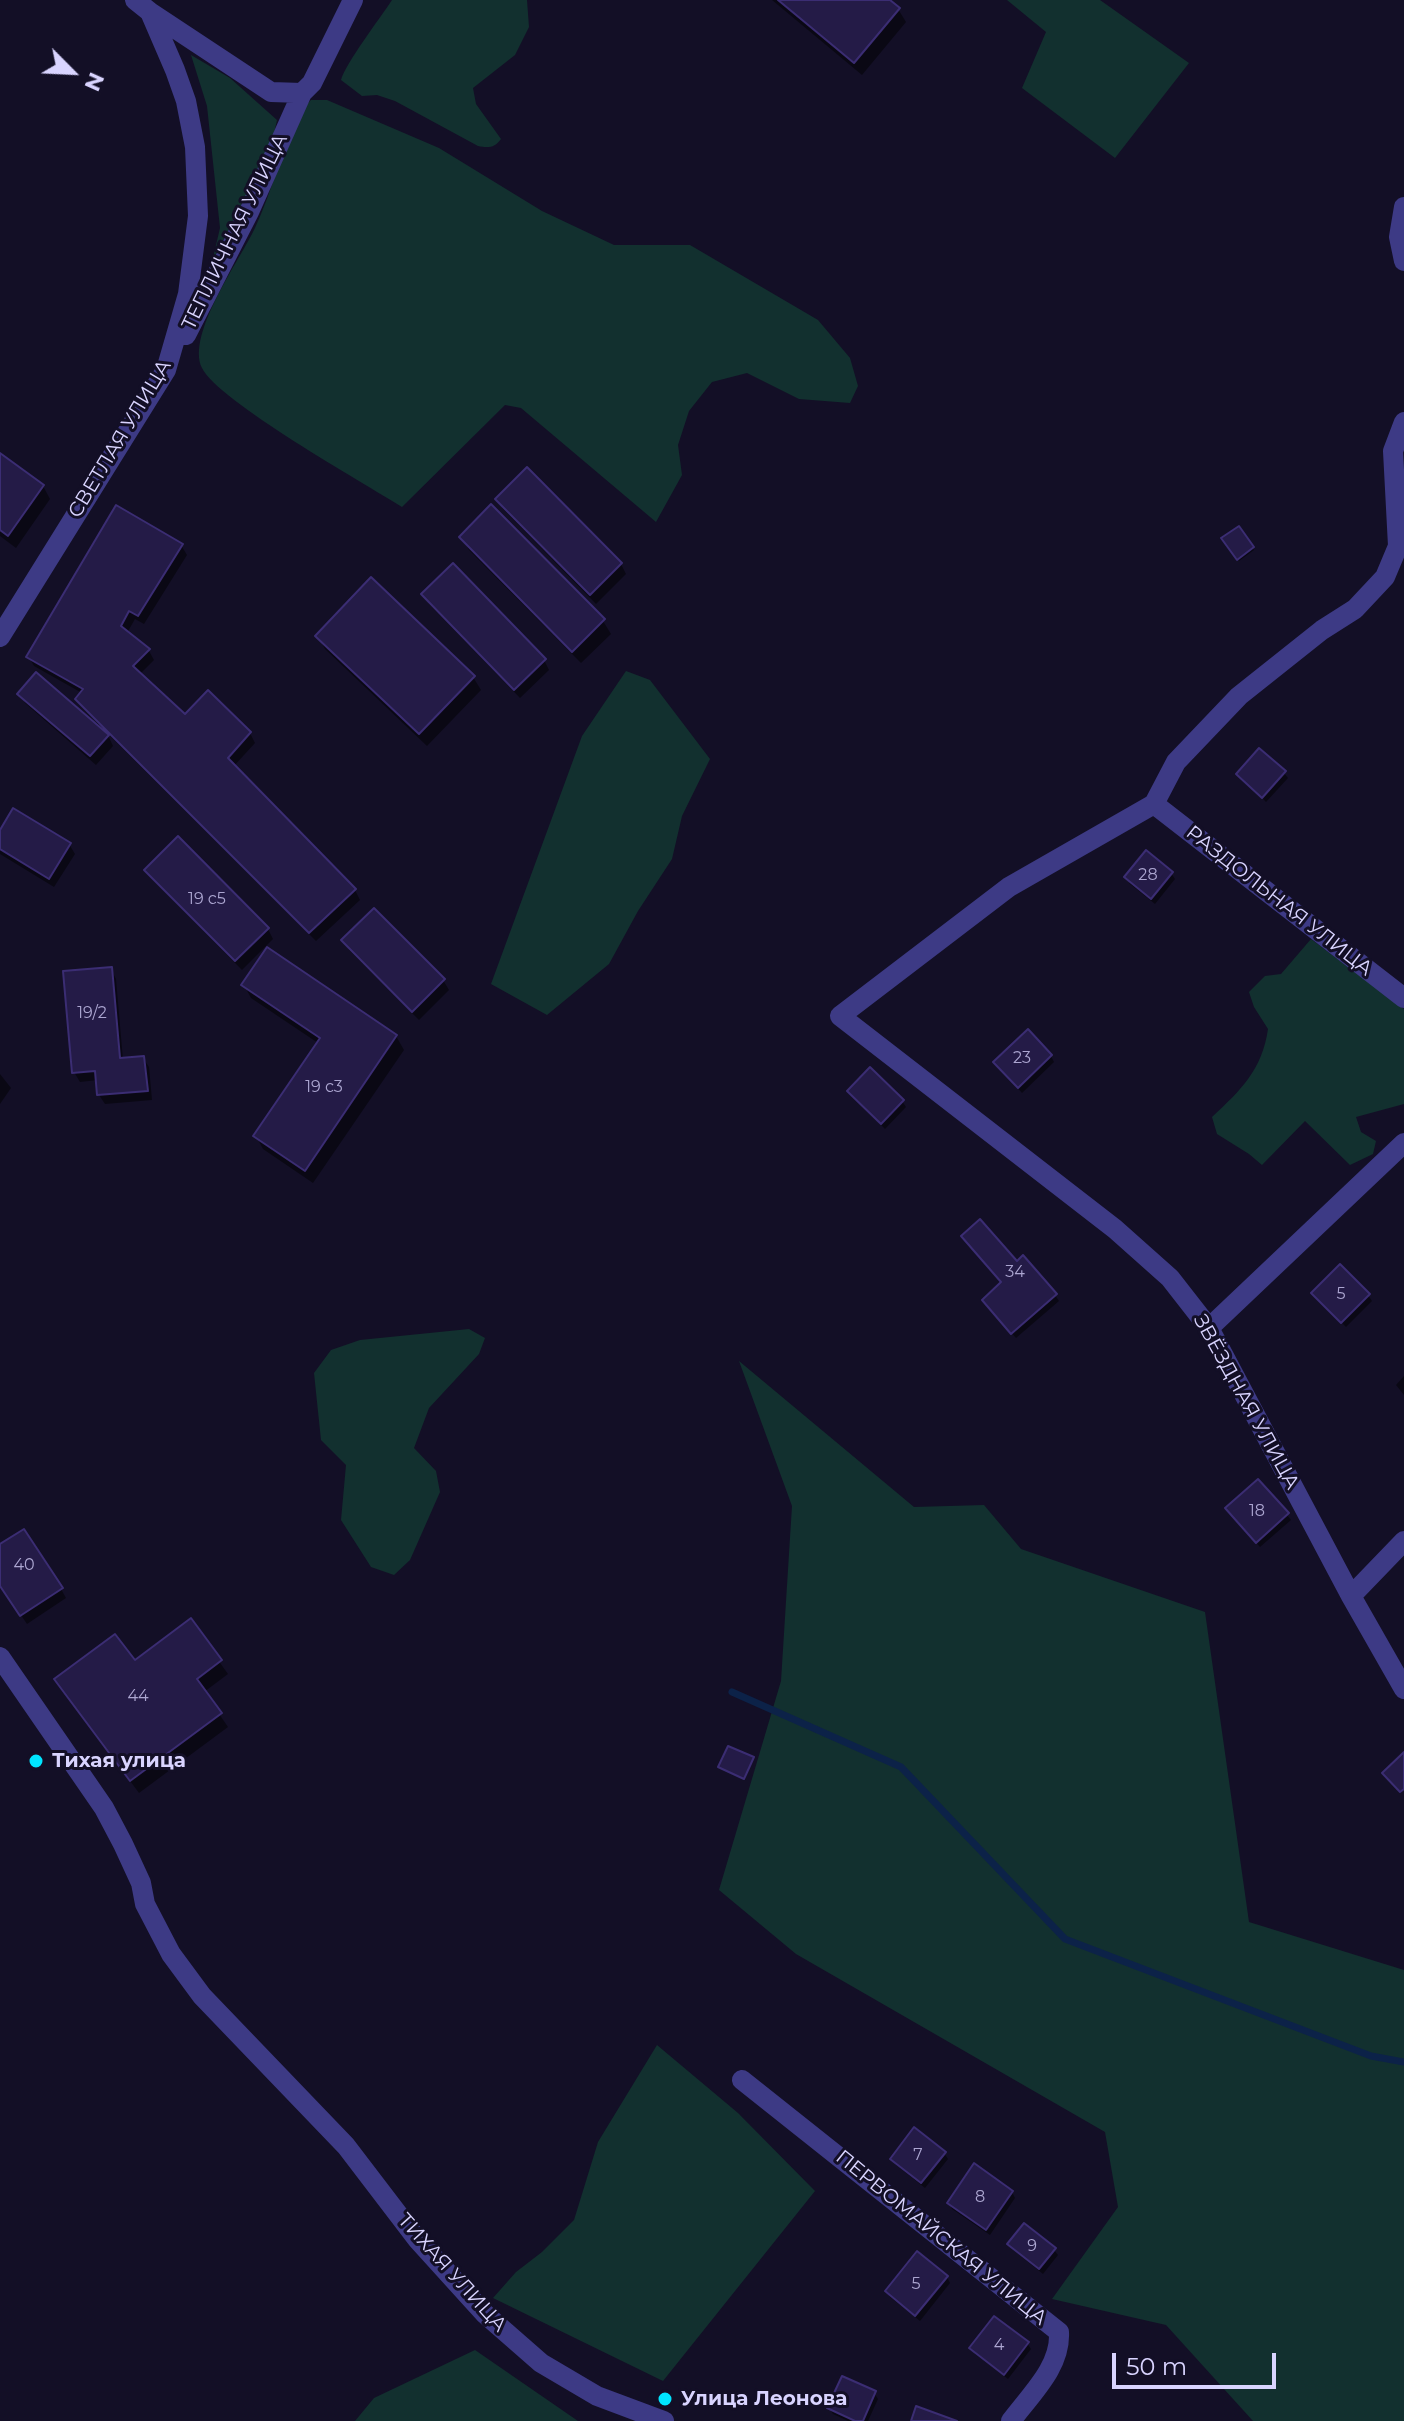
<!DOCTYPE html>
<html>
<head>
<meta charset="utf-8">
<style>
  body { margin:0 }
  #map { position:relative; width:1404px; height:2421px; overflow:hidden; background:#130f26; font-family:Montserrat,sans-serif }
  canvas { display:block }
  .north { position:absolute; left:32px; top:32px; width:80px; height:80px; -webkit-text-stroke:6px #130f26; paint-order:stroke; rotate:114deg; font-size:22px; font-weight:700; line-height:32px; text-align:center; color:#d9d4ff }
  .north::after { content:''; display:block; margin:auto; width:28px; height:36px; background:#d9d4ff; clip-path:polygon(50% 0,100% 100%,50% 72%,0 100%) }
  .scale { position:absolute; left:1112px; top:2353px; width:164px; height:36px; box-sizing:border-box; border:4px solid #d9d4ff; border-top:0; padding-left:10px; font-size:24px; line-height:28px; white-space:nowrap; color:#d9d4ff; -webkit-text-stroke:6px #130f26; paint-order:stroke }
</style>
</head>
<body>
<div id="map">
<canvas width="1404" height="2421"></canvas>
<div class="north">N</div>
<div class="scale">50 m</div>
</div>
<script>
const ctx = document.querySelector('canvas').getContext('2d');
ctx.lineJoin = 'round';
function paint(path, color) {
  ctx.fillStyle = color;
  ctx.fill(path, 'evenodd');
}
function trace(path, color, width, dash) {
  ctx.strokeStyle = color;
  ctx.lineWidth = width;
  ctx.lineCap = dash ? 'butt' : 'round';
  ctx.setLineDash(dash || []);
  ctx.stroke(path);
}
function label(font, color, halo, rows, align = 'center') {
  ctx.font = font + ' Montserrat,sans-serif';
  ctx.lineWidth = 6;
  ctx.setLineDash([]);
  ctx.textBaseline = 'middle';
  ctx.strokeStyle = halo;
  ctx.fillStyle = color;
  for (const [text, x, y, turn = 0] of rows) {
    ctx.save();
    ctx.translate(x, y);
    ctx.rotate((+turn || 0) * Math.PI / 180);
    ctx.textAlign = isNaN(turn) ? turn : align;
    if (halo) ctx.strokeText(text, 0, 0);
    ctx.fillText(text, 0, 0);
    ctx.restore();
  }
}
const green = new Path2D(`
  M392 0H527L529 27 515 55 473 88 476 104 501 139C495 148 488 148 478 146L395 101 377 95 362 96 341 80C345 64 381 17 392 0Z
  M1007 0H1100L1189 63 1115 158 1022 88 1046 32Z
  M191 55 230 78 277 120 271 147 212 262 220 228 207 106Z
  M311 100H327L439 148 542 211 614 245H690L818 320 850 358 858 386 850 403 799 399 747 373 712 382 689 411 678 445 682 475 656 522 521 408 505 405 402 507C364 483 218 401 202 368 186 334 240 260 255 228 272 191 282 151 298 113Z
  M626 671 650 680 710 759 682 816 672 859 638 911 609 964 547 1015 491 984 582 736Z
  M1311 939 1404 1009V1104L1356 1117 1361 1132 1376 1141 1373 1154 1350 1165 1305 1121 1262 1165 1249 1154 1217 1134 1212 1117C1241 1090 1262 1070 1268 1029L1254 1007 1249 992 1265 976 1281 974Z
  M469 1329 485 1338 479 1354 429 1408 414 1448 436 1471 440 1492 410 1560 394 1575 371 1567 341 1520 346 1465 321 1440 314 1373 331 1350 360 1340Z
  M739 1361 914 1507 984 1505 1021 1549 1205 1612 1249 1922 1404 1970V2421H1253L1166 2325 1052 2299 1118 2207 1105 2132 796 1954 719 1890 781 1681 792 1506Z
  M657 2045 738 2113 815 2191 663 2381 493 2298 516 2272 542 2252 574 2220 598 2142Z
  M475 2350 578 2421H355L374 2398Z`);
const shadow = new Path2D(`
  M772 0H887L898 9 906 22 862 75Z
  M0 455 43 486 50 499 16 548 0 536Z
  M497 500 621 564 626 574 596 604 503 509Z
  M1238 528 1254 550 1239 561 1224 539Z
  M461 537 603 621 611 634 581 663 469 550Z
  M181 545 187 555 144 624 135 619 127 633 149 651 154 660 139 675 185 717 208 693 250 733 255 743 233 767 355 890 360 900 316 941 107 733 113 746 96 765 25 703 20 694 94 725 97 722 77 699 82 693 34 666 29 657Z
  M423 594 544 660 549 670 520 698 429 604Z
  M318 636 473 677 481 690 427 746 325 649Z
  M1284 773 1288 778 1266 802 1239 774Z
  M0 834 69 844 75 854 54 887 0 854Z
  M147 870 268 929 273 939 242 970 152 879Z
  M1171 873 1175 879 1155 904 1130 884 1126 878Z
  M344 941 443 980 449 990 419 1020 349 950Z
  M111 969 116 979 123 1060 143 1058 149 1067 152 1100 105 1104 99 1095 98 1080 80 1082 74 1072Z
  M244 985 396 1036 404 1050 313 1183 263 1149 256 1136 318 1043 251 998Z
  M1051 1056 1054 1062 1022 1093 995 1062Z
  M0 1074 11 1088 0 1104Z
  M849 1092 902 1101 906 1107 885 1129Z
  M1017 1264 1055 1295 1059 1301 1016 1338 988 1306Z
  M1314 1294 1368 1295 1372 1301 1346 1327Z
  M1404 1376V1395L1396 1385Z
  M1231 1514 1287 1515 1291 1520 1260 1547Z
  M0 1547 61 1589 66 1598 27 1624 0 1584Z
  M190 1621 228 1674 204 1692 228 1727 139 1793 64 1692 135 1663Z
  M752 1759 745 1780 720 1767Z
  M944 2153 948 2159 925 2188 896 2165 892 2159Z
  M1012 2192 1015 2198 990 2235 952 2209 949 2203Z
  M1009 2244 1054 2250 1058 2255 1043 2274 1013 2250Z
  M947 2277 950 2283 920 2321 890 2297 887 2291Z
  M1027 2343 1031 2349 1008 2379 975 2354 972 2348Z
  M874 2393 878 2399 868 2421H848L833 2414 829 2408Z`);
const stream = new Path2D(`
  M732 1692 901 1767 1065 1939 1371 2056 1404 2062`);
const building = new Path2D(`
  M778 0H890L900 8 854 63Z
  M0 453 44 485 8 536 0 530Z
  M527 467 622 563 590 595 495 499Z
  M491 504 605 619 572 652 459 537Z
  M116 505 183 544 138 616 129 611 121 626 150 649 133 666 185 714 208 690 251 732 228 758 356 889 309 933 75 699 83 689 26 657Z
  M1239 526 1254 547 1237 560 1221 538Z
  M453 563 546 659 514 690 421 594Z
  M371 577 475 676 419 734 315 636Z
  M36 672 109 735 90 756 17 694Z
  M1259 748 1286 771 1262 798 1236 774Z
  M13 808 71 843 49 879 0 849V830Z
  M178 836 269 928 235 961 144 870Z
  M1146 850 1173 872 1151 899 1124 877Z
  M374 908 445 979 412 1012 341 940Z
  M267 947 397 1035 305 1171 253 1136 320 1038 241 985Z
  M112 967 120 1058 144 1056 148 1091 97 1095 95 1071 72 1073 63 971Z
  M1028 1029 1052 1055 1018 1088 993 1062Z
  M870 1067 904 1100 881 1124 847 1091Z
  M980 1219 1017 1261 1023 1255 1057 1294 1011 1334 982 1300 1001 1282 961 1236Z
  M1340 1264 1370 1294 1341 1323 1311 1293Z
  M1258 1479 1289 1513 1256 1543 1225 1508Z
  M24 1529 63 1588 20 1616 0 1586V1544Z
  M191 1618 222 1660 197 1679 222 1713 130 1781 54 1679 115 1634 135 1660Z
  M728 1746 754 1757 744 1779 718 1767Z
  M1404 1752V1789L1400 1792 1382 1773Z
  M914 2127 946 2152 921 2183 890 2159Z
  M974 2163 1013 2191 986 2230 947 2203Z
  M1024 2223 1056 2248 1039 2269 1007 2244Z
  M917 2251 948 2276 915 2316 885 2291Z
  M994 2316 1029 2342 1004 2375 969 2348Z
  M842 2376 876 2391 863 2421H855L827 2408Z
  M916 2406 957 2421H911Z`);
const minor = new Path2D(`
  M150 12 271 92 302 93 312 83 353 0
  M1404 207 1399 237 1404 261
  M186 335 249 212 302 93
  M1404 422 1393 451 1398 546 1385 577 1355 609 1322 630 1239 696 1176 762 1154 804 1009 887 840 1016 1115 1229 1170 1278 1209 1328 1351 1596 1404 1689
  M0 637 166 370 188 294 198 216 195 147 186 101 175 70 150 12 135 0
  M1154 804 1404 998
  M1209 1328 1404 1143
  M1351 1596 1404 1541
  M0 1657 104 1808 123 1844 141 1883 145 1904 171 1954 202 1996 346 2146 417 2239 485 2314 541 2363 597 2396 664 2421
  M742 2080 1059 2332C1061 2367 1031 2394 1011 2421`);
const markers = [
  [36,1761,8,"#00e5ff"],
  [665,2399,8,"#00e5ff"]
];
const numberNames = [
  ["28",1148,875],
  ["19 с5",207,899],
  ["19/2",92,1013],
  ["23",1022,1058],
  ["19 с3",324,1087],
  ["34",1015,1272],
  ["5",1341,1294],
  ["18",1257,1511],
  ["40",24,1565],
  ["44",138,1696],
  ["7",918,2155],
  ["8",980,2197],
  ["9",1032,2246],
  ["5",916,2284],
  ["4",999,2345]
];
const streetNames = [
  ["ТЕПЛИЧНАЯ УЛИЦА",235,232,-64],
  ["СВЕТЛАЯ УЛИЦА",120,439,-59],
  ["РАЗДОЛЬНАЯ УЛИЦА",1279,901,38],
  ["ЗВЁЗДНАЯ УЛИЦА",1246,1402,61],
  ["ПЕРВОМАЙСКАЯ УЛИЦА",941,2238,39],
  ["ТИХАЯ УЛИЦА",452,2273,48]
];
const poiNames = [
  ["Тихая улица",52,1761],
  ["Улица Леонова",681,2399]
];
paint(green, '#12302f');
paint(shadow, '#0007');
trace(stream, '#0c2248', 7);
paint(building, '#241b47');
trace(building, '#3b2d73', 2);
trace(minor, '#3d3a85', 20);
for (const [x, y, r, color] of markers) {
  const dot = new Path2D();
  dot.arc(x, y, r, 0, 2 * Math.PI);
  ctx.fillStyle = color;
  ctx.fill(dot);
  trace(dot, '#130f26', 3);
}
label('16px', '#aca6d1', null, numberNames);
label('20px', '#d9d4ff', '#130f26', streetNames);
label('bold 20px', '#d9d4ff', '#130f26', poiNames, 'left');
</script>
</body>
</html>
